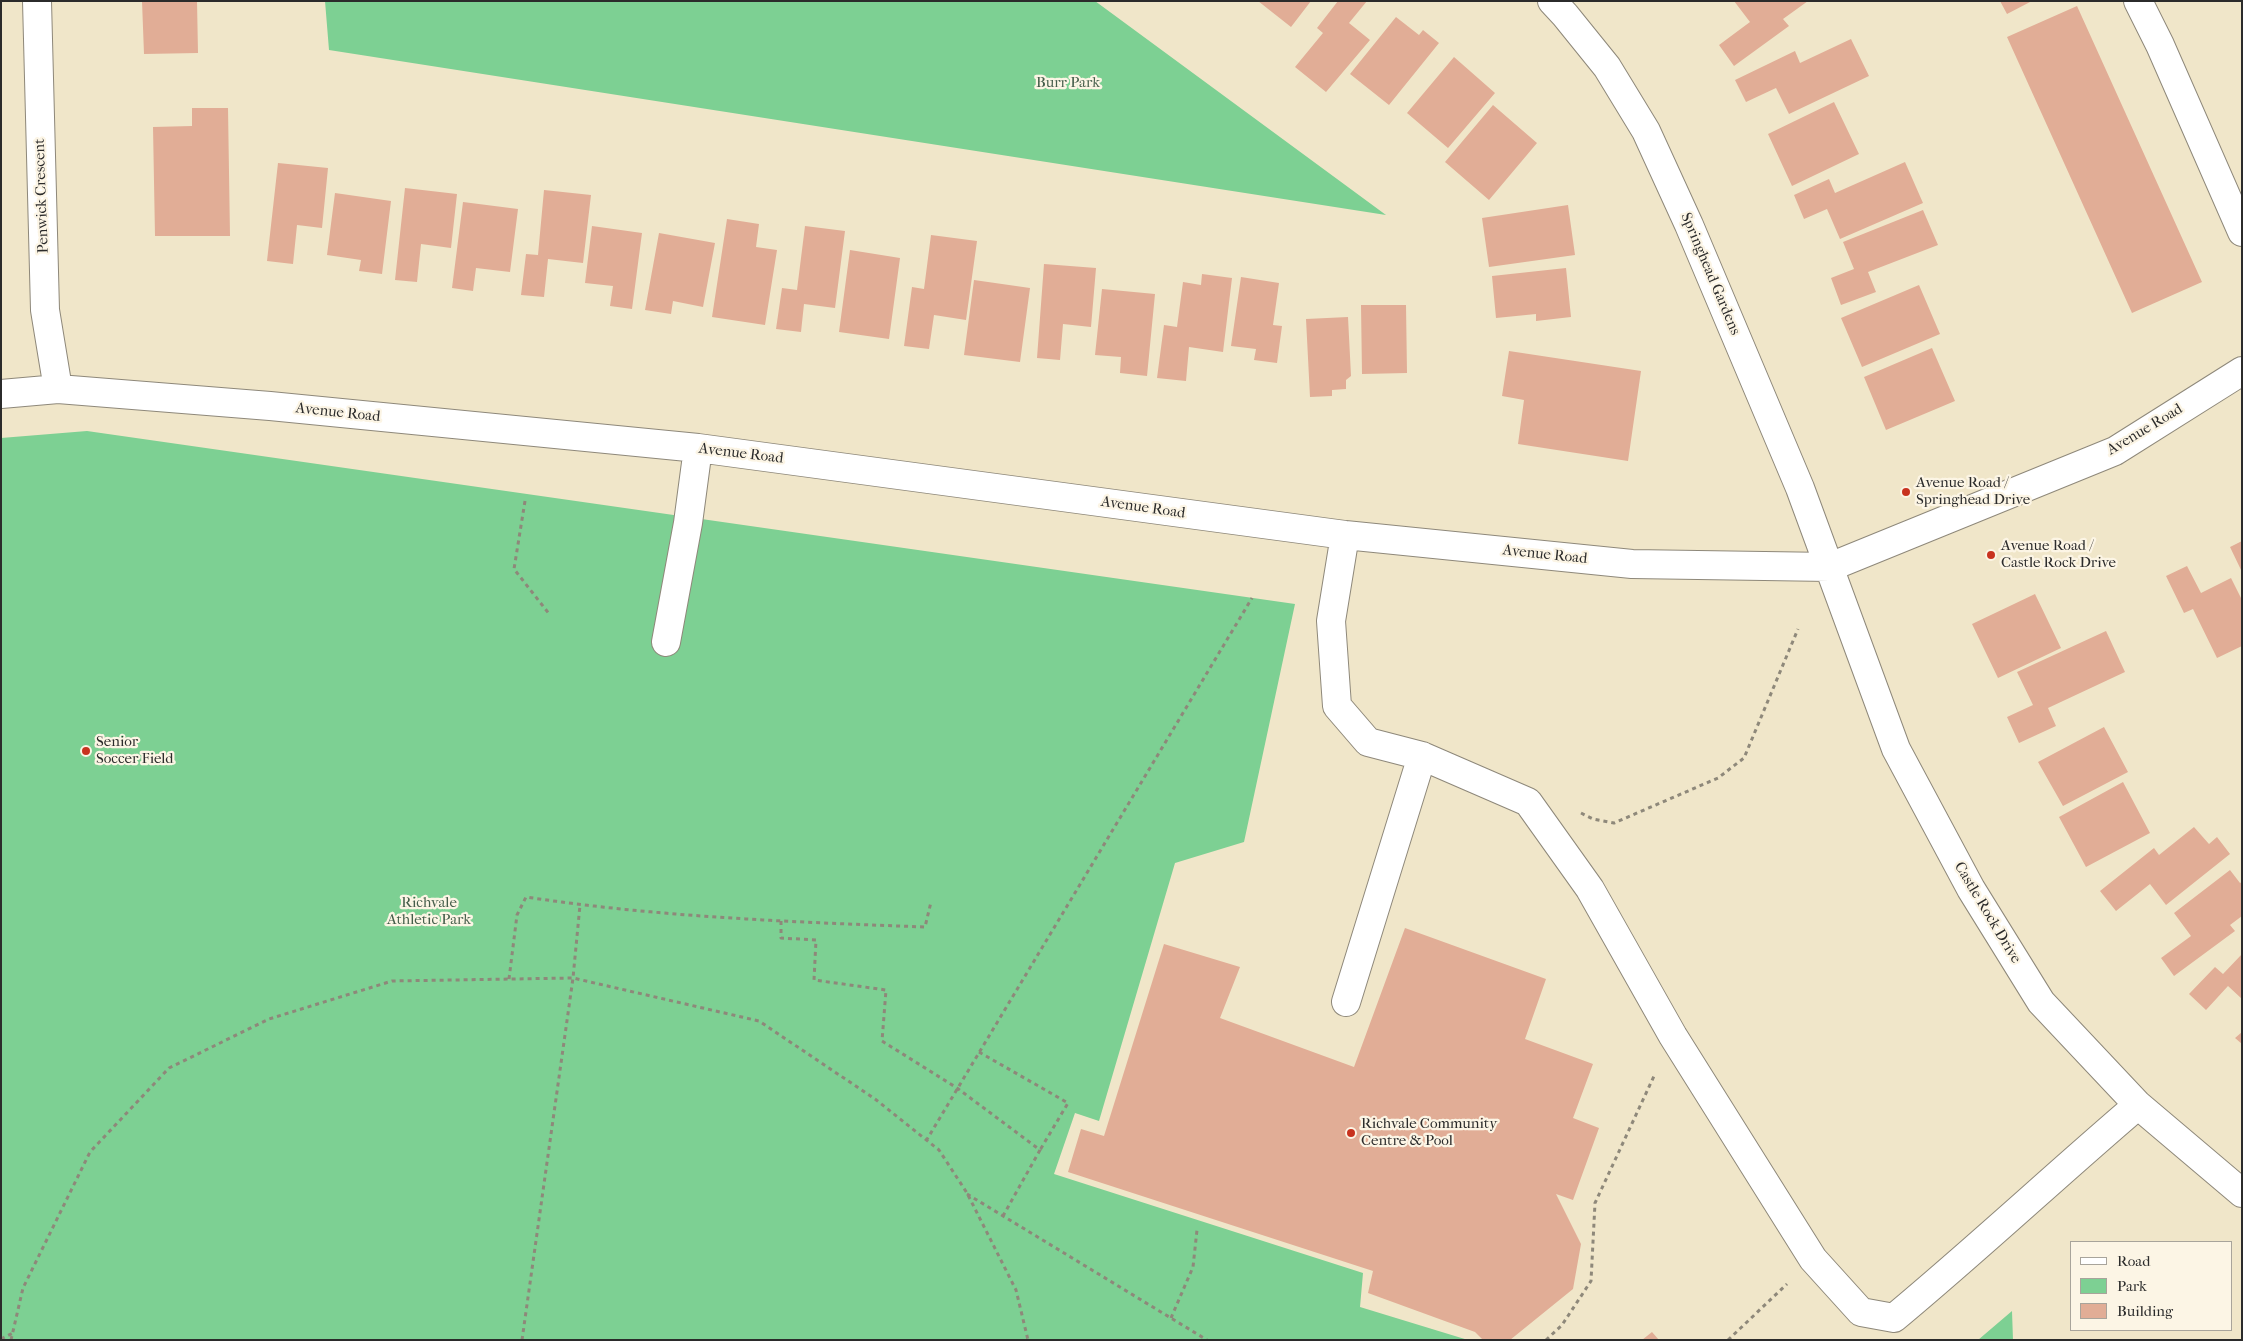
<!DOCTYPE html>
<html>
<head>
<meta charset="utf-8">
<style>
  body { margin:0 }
  #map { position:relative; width:2243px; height:1341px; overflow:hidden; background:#f0e6c9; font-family:"IM FELL French Canon",serif }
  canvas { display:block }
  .frame { position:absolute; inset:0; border:2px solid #2b2b2b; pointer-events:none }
  .legend { position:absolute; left:2070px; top:1241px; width:162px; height:90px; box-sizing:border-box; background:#fcf5e5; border:1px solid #a8a49b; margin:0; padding:6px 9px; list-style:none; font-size:15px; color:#2b2b2b }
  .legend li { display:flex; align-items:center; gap:10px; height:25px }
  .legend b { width:25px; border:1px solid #a8a49b }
</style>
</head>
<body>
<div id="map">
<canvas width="2243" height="1341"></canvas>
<div class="frame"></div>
<ul class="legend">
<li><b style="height:6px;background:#fff"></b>Road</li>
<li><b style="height:14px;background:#7dd093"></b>Park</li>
<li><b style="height:14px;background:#e1ad96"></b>Building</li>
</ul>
</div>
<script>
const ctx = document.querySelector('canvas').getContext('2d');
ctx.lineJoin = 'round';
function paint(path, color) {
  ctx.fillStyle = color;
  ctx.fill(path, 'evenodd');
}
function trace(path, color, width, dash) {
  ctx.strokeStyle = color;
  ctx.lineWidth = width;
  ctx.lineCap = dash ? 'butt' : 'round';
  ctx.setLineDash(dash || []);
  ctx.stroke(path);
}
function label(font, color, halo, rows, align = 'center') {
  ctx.font = font + ' "IM FELL French Canon",serif';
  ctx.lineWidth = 4.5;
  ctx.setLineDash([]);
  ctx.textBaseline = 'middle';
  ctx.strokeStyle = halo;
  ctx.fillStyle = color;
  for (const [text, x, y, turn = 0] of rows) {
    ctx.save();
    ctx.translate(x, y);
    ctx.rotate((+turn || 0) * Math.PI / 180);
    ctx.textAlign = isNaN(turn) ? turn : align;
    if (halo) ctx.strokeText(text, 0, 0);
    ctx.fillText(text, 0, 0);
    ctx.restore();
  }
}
const green = new Path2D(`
  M325 1H1095L1386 215 329 50Z
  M87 431 1295 604 1244 842 1175 863 1099 1121 1075 1113 1054 1174 1363 1273 1360 1307 1468 1340H1V438Z
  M2012 1311 2013 1340H1978Z`);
const building = new Path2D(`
  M142 1H197L198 53 144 54Z
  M1258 1H1311L1291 27Z
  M1338 1H1367L1349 23 1370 40 1326 92 1295 67 1323 33 1317 28Z
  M1734 1H1808L1783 19 1789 26 1734 66 1719 45 1750 22Z
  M2000 1H2032L2007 14Z
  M2077 6 2202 282 2132 313 2007 37Z
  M1396 17 1419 35 1423 30 1439 43 1389 105 1350 74Z
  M1851 39 1869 76 1789 114 1776 88 1746 102 1735 80 1795 51 1800 63Z
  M1454 57 1495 93 1448 148 1407 113Z
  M1834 102 1859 154 1792 186 1768 134Z
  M1493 105 1537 143 1489 200 1445 162Z
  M192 108H228L230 236H155L153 127 192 126Z
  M1905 162 1923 203 1840 239 1827 209 1804 219 1794 195 1829 179 1835 193Z
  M278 163 328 168 322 228 297 225 293 264 267 261Z
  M405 188 457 194 451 248 421 244 417 282 395 280Z
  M544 190 591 195 583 263 548 259 544 297 521 295 526 254 538 255Z
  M335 193 391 201 382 274 359 271 361 260 327 255Z
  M463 202 518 209 510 272 476 268 473 291 452 288Z
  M1568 205 1575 255 1489 267 1482 218Z
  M1923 210 1938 245 1868 272 1876 292 1841 305 1831 278 1854 269 1843 242Z
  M727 219 759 224 756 247 777 250 765 325 712 317Z
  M592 226 642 233 632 309 610 306 613 286 585 283Z
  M805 226 845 231 835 308 804 304 801 332 776 329 782 288 797 290Z
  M659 233 715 243 703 307 673 301 671 314 645 310Z
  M931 235 977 241 966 320 934 315 929 349 904 346 912 287 924 289Z
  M850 250 900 258 889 339 839 332Z
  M1044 264 1096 268 1091 327 1063 324 1060 360 1037 358Z
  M1566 268 1571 317 1536 321V314L1496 318 1492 276Z
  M1202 274 1232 278 1223 352 1189 347 1186 381 1157 378 1164 325 1177 327 1183 282 1201 285Z
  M1241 277 1279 283 1273 325 1282 326 1277 363 1254 360 1256 349 1231 346Z
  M974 280 1030 288 1020 362 964 355Z
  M1919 285 1940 334 1862 367 1841 318Z
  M1102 289 1155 294 1147 376 1120 373 1121 357 1095 355Z
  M1361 305H1406L1407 373 1362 374Z
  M1348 317 1351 376 1346 380V389L1332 390V396L1310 397 1306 319Z
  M1932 348 1955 401 1886 430 1864 377Z
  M1509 351 1641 371 1628 461 1518 444 1524 400 1502 396Z
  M2242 541V572L2230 547Z
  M2187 566 2201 593 2231 578 2242 600V646L2217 658 2193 609 2184 613 2166 576Z
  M2035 594 2061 648 1998 678 1972 624Z
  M2106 631 2125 672 2048 708 2056 726 2019 743 2007 717 2033 705 2017 672Z
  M2104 727 2128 772 2063 806 2038 762Z
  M2123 782 2150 833 2086 867 2059 817Z
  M2194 827 2209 844 2217 837 2230 854 2166 905 2150 884 2116 911 2100 891 2154 848 2159 855Z
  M2230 870 2240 883 2242 882V916L2230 925 2235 931 2174 976 2161 958 2191 936 2174 913Z
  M1405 928 1546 979 1525 1039 1593 1064 1573 1118 1599 1128 1573 1200 1556 1194 1581 1244 1573 1289 1510 1340H1483L1475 1332 1368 1293 1373 1271 1068 1172 1081 1129 1104 1136 1164 944 1240 967 1220 1018 1354 1067Z
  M2242 954V999L2228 986 2206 1010 2189 994 2215 967 2223 974Z
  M2242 1032V1044L2235 1038Z
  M1652 1332 1659 1340H1642Z`);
const path = new Path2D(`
  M525 501 514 569 550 615
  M1581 813 1593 819 1614 823 1718 778 1744 758 1798 629
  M781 921V938L816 940 814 980 886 990 882 1041 957 1088 1040 1150 1003 1216
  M509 979 517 915 526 897C658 917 792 922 925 927L931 902
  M979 1052 1068 1103 1040 1150
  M926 1141 1252 598
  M967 1194 1207 1340
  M1171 1318 1193 1267 1197 1230
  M1 1339 13 1333
  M11 1340 23 1288 90 1152 169 1068 269 1019 392 981 573 978 759 1021 875 1099 939 1150 967 1193 1016 1290 1028 1340
  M522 1340 573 978 580 905
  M1546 1340 1562 1325 1591 1281 1595 1203 1655 1074
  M1728 1340 1787 1284`);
const minor = new Path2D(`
  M37 1 45 310 58 389
  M1552 1 1565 15 1607 67 1646 131 1689 225 1800 488 1896 749 1971 889 2041 1002 2138 1105 2242 1193
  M2138 1 2160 45 2242 232
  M1 394 58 389 270 406 698 448 1345 535 1632 564 1830 567 2115 451 2242 371
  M1345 535 1331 621 1337 706 1368 742 1422 756 1528 802 1590 889 1673 1036 1813 1259 1861 1312 1894 1318C1977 1249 2056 1175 2138 1105
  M666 642 688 523 698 448
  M1346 1002 1422 756`);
const markers = [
  [1906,492,5,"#c8321e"],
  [1991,555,5,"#c8321e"],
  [86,751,5,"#c8321e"],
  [1351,1133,5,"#c8321e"]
];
const parkNames = [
  ["Burr Park",1068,83],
  ["Richvale",429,903],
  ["Athletic Park",429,920]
];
const streetNames = [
  ["Penwick Crescent",42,196,-92],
  ["Springhead Gardens",1710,274,67],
  ["Avenue Road",338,413,6],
  ["Avenue Road",2145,430,-31],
  ["Avenue Road",741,454,7],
  ["Avenue Road",1143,508,8],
  ["Avenue Road",1545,555,6],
  ["Castle Rock Drive",1987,913,59]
];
const poiNames = [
  ["Avenue Road /",1916,483],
  ["Springhead Drive",1916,500],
  ["Avenue Road /",2001,546],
  ["Castle Rock Drive",2001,563],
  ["Senior",96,742],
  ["Soccer Field",96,759],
  ["Richvale Community",1361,1124],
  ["Centre & Pool",1361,1141]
];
paint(green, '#7dd093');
paint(building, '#e1ad96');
trace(minor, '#8e887a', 30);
trace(path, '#8e887a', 3, [4, 4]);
trace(minor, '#fff', 28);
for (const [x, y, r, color] of markers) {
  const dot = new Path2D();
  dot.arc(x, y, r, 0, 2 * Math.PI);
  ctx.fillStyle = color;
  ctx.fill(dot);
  trace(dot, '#fcf5e5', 2);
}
label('15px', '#445d4a', '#fcf5e5', parkNames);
label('15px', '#2b2b2b', '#fcf5e5', streetNames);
label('15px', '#2b2b2b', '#fcf5e5', poiNames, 'left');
</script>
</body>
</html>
